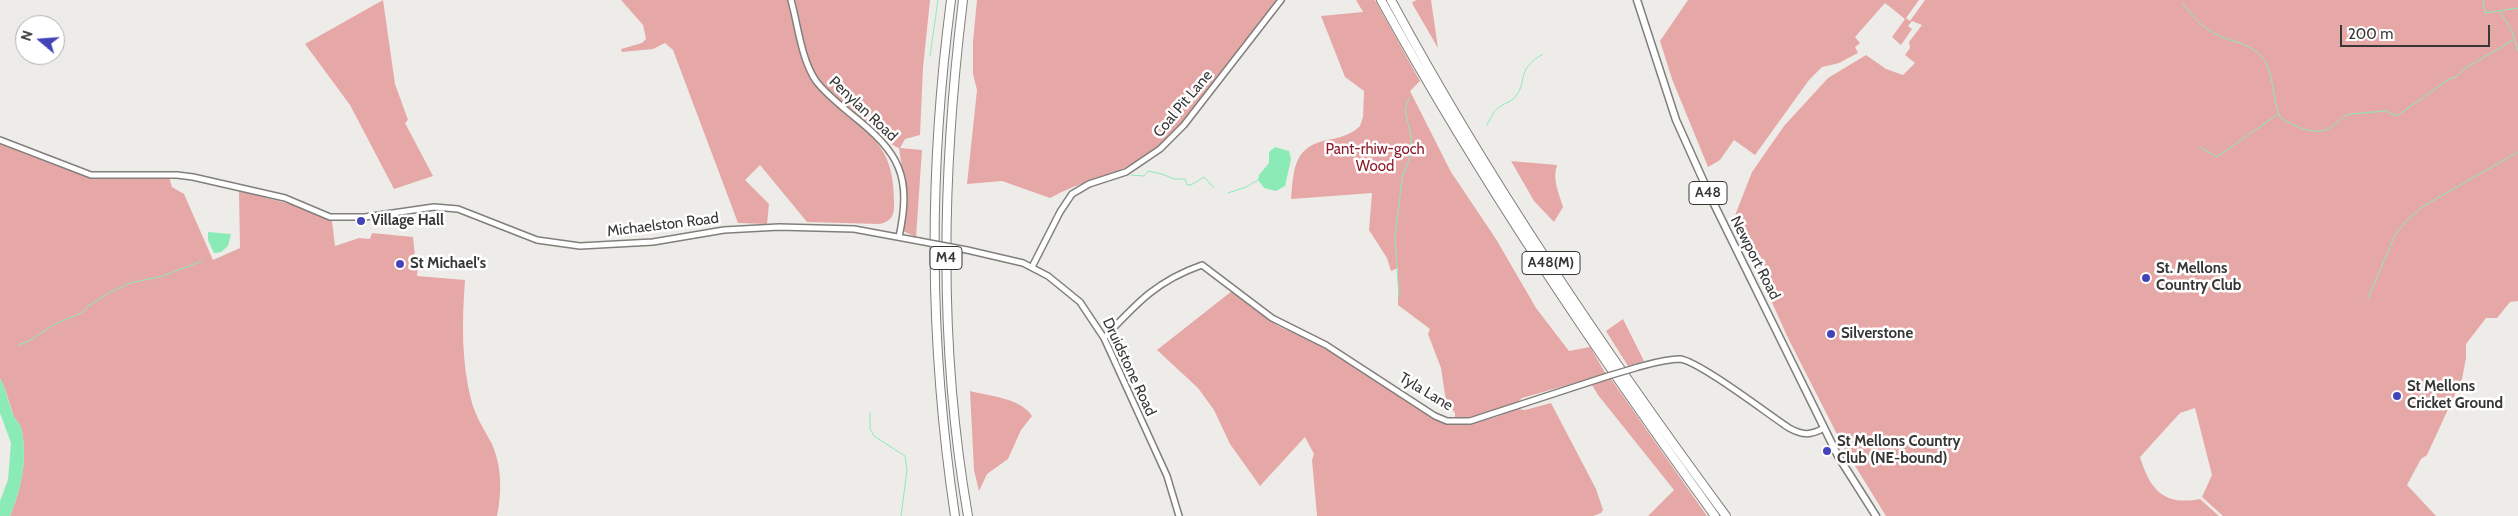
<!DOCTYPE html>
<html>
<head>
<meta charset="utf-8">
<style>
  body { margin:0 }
  #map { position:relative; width:2518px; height:516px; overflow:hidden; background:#eeece8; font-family:Cabin,sans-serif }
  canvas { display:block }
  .north { position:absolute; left:15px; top:15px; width:50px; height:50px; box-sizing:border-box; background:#fff; border:1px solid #afafaf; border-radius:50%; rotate:288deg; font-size:14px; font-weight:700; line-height:20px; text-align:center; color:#383736 }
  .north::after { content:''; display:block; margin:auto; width:18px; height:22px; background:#4444b9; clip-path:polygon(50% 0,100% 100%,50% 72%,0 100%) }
  .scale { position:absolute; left:2340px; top:25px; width:150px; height:22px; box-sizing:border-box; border:2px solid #383736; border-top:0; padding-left:6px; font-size:15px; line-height:18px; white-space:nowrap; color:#383736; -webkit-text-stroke:4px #fff; paint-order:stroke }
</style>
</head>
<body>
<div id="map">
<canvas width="2518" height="516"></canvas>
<div class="north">N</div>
<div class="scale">200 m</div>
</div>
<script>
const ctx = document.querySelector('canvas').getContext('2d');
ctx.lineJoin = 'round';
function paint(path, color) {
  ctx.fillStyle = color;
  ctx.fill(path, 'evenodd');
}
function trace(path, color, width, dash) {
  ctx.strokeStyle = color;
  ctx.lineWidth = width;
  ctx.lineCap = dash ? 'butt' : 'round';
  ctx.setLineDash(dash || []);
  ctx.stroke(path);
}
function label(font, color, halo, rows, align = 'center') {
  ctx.font = font + ' Cabin,sans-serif';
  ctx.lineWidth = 5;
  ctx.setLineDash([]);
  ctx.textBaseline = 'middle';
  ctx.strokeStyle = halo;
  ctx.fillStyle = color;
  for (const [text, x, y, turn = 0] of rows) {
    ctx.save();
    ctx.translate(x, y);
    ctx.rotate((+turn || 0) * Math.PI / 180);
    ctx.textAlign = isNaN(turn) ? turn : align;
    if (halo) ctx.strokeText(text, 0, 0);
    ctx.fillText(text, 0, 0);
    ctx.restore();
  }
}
const green = new Path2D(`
  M383 0 395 84 408 120 405 123 433 176 394 189 350 105 305 44Z
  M621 0H788C795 28 799 59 815 84 822 94 833 102 842 110 878 139 894 154 894 202 895 214 892 221 880 224L807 222 760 165 745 180 769 204 767 224 738 223 673 50 665 43 653 49 622 52 621 49 642 43 646 39 643 25Z
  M795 0H930L923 68 920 135 905 139 900 148 922 150 916 237 903 231 906 194 899 148C889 145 881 133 873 127 856 114 831 100 819 82 805 58 802 26 795 0Z
  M977 0H1277C1264 19 1249 36 1235 55 1208 91 1180 136 1141 160 1112 177 1079 181 1050 198L1002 181 967 184 977 90 973 74V41Z
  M1356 0H1375L1420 81 1410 91 1451 172 1496 239 1536 308 1569 351 1590 347 1606 374 1522 398 1518 402 1482 415 1455 419V413L1446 401 1441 368 1428 334 1430 329 1398 305V268L1391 271 1387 258 1369 230 1372 193 1291 199C1294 166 1294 145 1332 139 1342 137 1352 134 1360 126L1363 117 1364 91 1345 77 1321 16 1363 12Z
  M1417 0H1431L1438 48 1413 5 1412 2Z
  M1688 0H1919L1906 18 1910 21 1925 0H2518V301L2510 302 2497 318H2486L2466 344V358L2462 379 2427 455 2421 459 2407 485 2436 516H2223L2202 497 2212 475 2195 408 2180 413 2140 457C2150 490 2164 506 2200 499L2219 516H1886L1844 448 1788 338 1734 218 1752 172 1784 126 1828 78 1866 55 1886 69 1903 75 1915 63 1905 55 1910 48 1909 42 1922 25 1912 21 1908 26 1912 29 1901 45 1892 37 1905 19 1885 3 1855 37 1860 43 1855 47 1858 53 1839 63 1822 67 1809 80 1755 155 1734 140 1720 160 1708 167 1672 79 1660 41Z
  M0 143 87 176 102 178 169 177 172 187 184 194 213 260 240 248 239 191 294 205 332 221 335 246 359 238 370 239 372 233 413 237 415 256 419 257 417 276 465 280C462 321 461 363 472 403 476 417 485 431 492 444 502 467 502 492 497 516H10C22 488 28 457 21 427 19 422 14 419 13 414 9 402 6 390 0 378Z
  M1511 161 1557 165C1552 180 1559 193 1563 207L1554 222 1534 201Z
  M1232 291 1278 326 1321 345 1441 422C1467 430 1494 417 1518 409L1525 410 1551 403 1596 489 1603 510 1601 513 1593 516H1317L1312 460 1314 454 1305 437 1260 486 1230 444 1214 410 1198 388 1157 350Z
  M1623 319 1644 361 1628 366 1606 331Z
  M1611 379 1707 516H1648L1674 490 1598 395 1592 385Z
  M970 391C989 396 1021 398 1032 416L1021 430 1008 459 987 474 979 491 974 470Z`);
const water = new Path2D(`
  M1275 147 1289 151 1291 159 1285 186 1276 191 1264 188 1258 180 1259 175 1269 163V152Z
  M208 232 231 234 228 246 221 252 214 253 208 240Z
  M0 378C6 390 8 402 13 414 14 419 19 422 21 427 28 457 22 488 10 516H0V501L8 480 11 443 0 413Z`);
const stream = new Path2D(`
  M2483 0 2485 13 2518 8
  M2183 3C2191 15 2205 30 2219 36 2236 43 2250 43 2263 58 2274 71 2272 100 2280 117 2291 125 2314 136 2328 129 2337 124 2341 116 2351 114L2385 111 2397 116 2449 79 2456 77 2464 69 2513 40
  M2500 12 2512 31 2518 51
  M930 56 938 0
  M1487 125C1491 118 1494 109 1501 106 1505 103 1511 102 1514 98 1529 83 1514 70 1543 54
  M2200 147 2217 157 2278 114
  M1131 175 1144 176 1148 171 1162 174 1174 179H1185L1187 185H1191L1204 177 1214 188
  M1228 193 1246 187 1258 180
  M1399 297 1395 239 1402 178 1411 154V136L1405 110 1409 98
  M2368 298 2395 235 2407 220 2422 207 2518 152
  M18 345 29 341 55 324 81 313 88 306 109 293 130 283 163 276 202 261
  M870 413V429L874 436 905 456 907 470 901 516`);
const minor = new Path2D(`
  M791 0C798 25 801 59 816 81 826 94 839 104 852 115 900 153 912 176 899 237
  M0 140 91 175H177L193 177 285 198 330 217H365L434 207 458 209 537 240 580 246 653 242 724 230 779 227 854 229 919 241
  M967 250 1023 263 1048 276 1080 302 1104 338 1167 476 1179 516
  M1032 267 1060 212 1072 194 1089 184 1126 172 1160 149 1184 125 1281 0
  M1104 338C1136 304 1156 281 1202 265L1272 318 1326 345 1435 416 1447 421H1470L1608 376
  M1635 368C1650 364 1664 359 1680 359 1699 361 1769 415 1789 428 1802 435 1810 436 1824 428`);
const major = new Path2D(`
  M1637 0 1676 120 1712 200 1838 456 1876 516`);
const highway = new Path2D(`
  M951 0C928 176 929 341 955 516
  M963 0C942 172 938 344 968 516
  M1381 0C1480 180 1595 350 1715 516
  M1391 0C1488 180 1605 352 1726 516`);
const minorBridge = new Path2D(`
  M919 241 967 250
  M1608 376 1635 368`);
const markers = [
  [361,221,5,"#4444b9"],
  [400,264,5,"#4444b9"],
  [2146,278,5,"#4444b9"],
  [1831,334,5,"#4444b9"],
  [2397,396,5,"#4444b9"],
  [1827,451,5,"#4444b9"]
];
const shields = [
  [1708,193,38],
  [946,258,32],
  [1551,263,58]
];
const shieldNames = [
  ["A48",1708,193],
  ["M4",946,258],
  ["A48(M)",1551,263]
];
const streetNames = [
  ["Coal Pit Lane",1183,104,-50],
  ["Penylan Road",863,109,43],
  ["Michaelston Road",663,225,-7],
  ["Newport Road",1755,258,63],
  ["Druidstone Road",1129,367,65],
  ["Tyla Lane",1426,392,31]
];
const parkNames = [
  ["Pant-rhiw-goch",1375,150],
  ["Wood",1375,167]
];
const poiNames = [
  ["Village Hall",371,221],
  ["St Michael's",410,264],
  ["St. Mellons",2156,269],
  ["Country Club",2156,286],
  ["Silverstone",1841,334],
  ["St Mellons",2407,387],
  ["Cricket Ground",2407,404],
  ["St Mellons Country",1837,442],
  ["Club (NE-bound)",1837,459]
];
paint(green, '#e6a8a7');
paint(water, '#8aebb6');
trace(stream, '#8aebb6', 1);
trace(minor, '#807f7b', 8);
trace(major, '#807f7b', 9);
trace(highway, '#807f7b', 10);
trace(minor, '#fff', 5);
trace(major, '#fff', 6);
trace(highway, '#fff', 8);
trace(minorBridge, '#807f7b', 8, []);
trace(minorBridge, '#fff', 5);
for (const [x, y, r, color] of markers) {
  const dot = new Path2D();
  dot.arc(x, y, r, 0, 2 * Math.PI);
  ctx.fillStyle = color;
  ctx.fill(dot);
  trace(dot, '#fff', 2);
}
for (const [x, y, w] of shields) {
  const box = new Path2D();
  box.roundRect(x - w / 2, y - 11.5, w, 23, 4);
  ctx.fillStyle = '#fff';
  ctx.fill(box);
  trace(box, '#383736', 1);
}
label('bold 14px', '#383736', null, shieldNames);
label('15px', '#383736', '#fff', streetNames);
label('15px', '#8e1a29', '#fff', parkNames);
label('bold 15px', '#383736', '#fff', poiNames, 'left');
</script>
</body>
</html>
